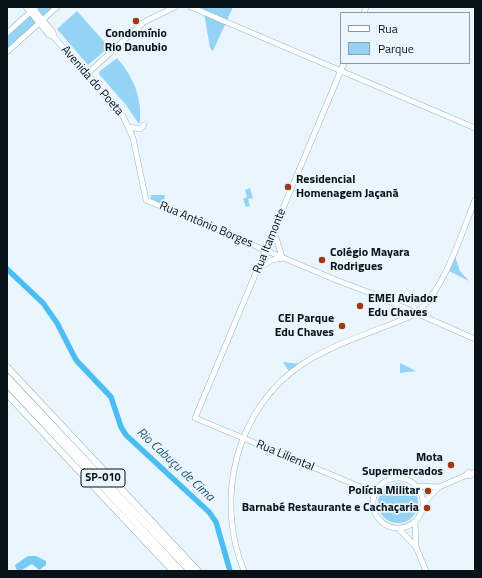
<!DOCTYPE html>
<html>
<head>
<meta charset="utf-8">
<style>
  body { margin:0 }
  #map { position:relative; width:482px; height:578px; overflow:hidden; background:#e9f6fd; font-family:"Titillium Web",sans-serif }
  canvas { display:block }
  .frame { position:absolute; inset:0; border:8px solid #071219; pointer-events:none }
  .legend { position:absolute; left:340px; top:12px; width:130px; height:52px; box-sizing:border-box; background:#e9f6fd; border:1px solid #8f9ba2; margin:0; padding:5px 7px; list-style:none; font-size:12px; color:#071219 }
  .legend li { display:flex; align-items:center; gap:8px; height:20px }
  .legend b { width:20px; border:1px solid #8f9ba2 }
</style>
</head>
<body>
<div id="map">
<canvas width="482" height="578"></canvas>
<div class="frame"></div>
<ul class="legend">
<li><b style="height:5px;background:#fff"></b>Rua</li>
<li><b style="height:11px;background:#95d3f5"></b>Parque</li>
</ul>
</div>
<script>
const ctx = document.querySelector('canvas').getContext('2d');
ctx.lineJoin = 'round';
function paint(path, color) {
  ctx.fillStyle = color;
  ctx.fill(path, 'evenodd');
}
function trace(path, color, width, dash) {
  ctx.strokeStyle = color;
  ctx.lineWidth = width;
  ctx.lineCap = dash ? 'butt' : 'round';
  ctx.setLineDash(dash || []);
  ctx.stroke(path);
}
function label(font, color, halo, rows, align = 'center') {
  ctx.font = font + ' "Titillium Web",sans-serif';
  ctx.lineWidth = 3.5;
  ctx.setLineDash([]);
  ctx.textBaseline = 'middle';
  ctx.strokeStyle = halo;
  ctx.fillStyle = color;
  for (const [text, x, y, turn = 0] of rows) {
    ctx.save();
    ctx.translate(x, y);
    ctx.rotate((+turn || 0) * Math.PI / 180);
    ctx.textAlign = isNaN(turn) ? turn : align;
    if (halo) ctx.strokeText(text, 0, 0);
    ctx.fillText(text, 0, 0);
    ctx.restore();
  }
}
const green = new Path2D(`
  M40 7H54L7 49V37Z
  M203 7H233L213 51 210 48Z
  M77 11 109 47 88 65 57 29Z
  M117 58C130 73 138 88 140 108 140 114 141 120 139 124L126 105 99 74 100 71Z
  M250 188 253 198 248 199 250 206 246 207 243 199 247 197 245 190Z
  M151 195H165L163 204 151 199Z
  M455 256 460 271 469 281 449 271Z
  M283 362 301 364 290 373Z
  M400 363 416 371 400 373Z
  M378 503a20 20 0 1 1 40 0a20 20 0 1 1-40 0Z`);
const forest = new Path2D(`
  M28 556H36L46 561V565L39 570 32 564 20 571 16 569 15 565Z`);
const river = new Path2D(`
  M7 269 43 303 57 323 76 360 111 397 121 427 126 435 209 512 216 522 230 571`);
const secondary = new Path2D(`
  M26 7 49 35 54 37
  M32 7 53 32 54 37 123 116 133 138 146 200 336 280 373 294 475 339
  M191 7 475 128
  M364 13 366 7
  M7 33 36 7
  M7 52 57 7
  M344 63 195 418 375 493
  M87 74 144 22 175 7
  M129 127 140 129 144 125
  M274 231 282 257
  M259 268 272 260 283 258
  M471 474 469 472 467 474 470 476 475 472
  M373 503a25 25 0 1 1 50 0a25 25 0 1 1-50 0Z
  M416 486 439 487 467 475
  M423 504 439 487
  M415 522 416 547
  M399 529 416 547 426 571
  M244 571C214 498 236 407 304 363 333 344 376 331 409 317 441 302 462 232 475 200`);
const highway = new Path2D(`
  M7 367 198 571
  M7 377 190 571
  M7 384 181 571
  M7 394 173 571`);
const markers = [
  [136,21,4,"#9f3813"],
  [288,187,4,"#9f3813"],
  [322,260,4,"#9f3813"],
  [360,306,4,"#9f3813"],
  [342,326,4,"#9f3813"],
  [451,465,4,"#9f3813"],
  [428,491,4,"#9f3813"],
  [427,508,4,"#9f3813"]
];
const shields = [
  [103,478,44]
];
const shieldNames = [
  ["SP-010",103,478]
];
const poiNames = [
  ["Condomínio",136,34,"center"],
  ["Rio Danubio",136,48,"center"],
  ["Residencial",296,180,"left"],
  ["Homenagem Jaçanã",296,194,"left"],
  ["Colégio Mayara",330,253,"left"],
  ["Rodrigues",330,267,"left"],
  ["EMEI Aviador",368,299,"left"],
  ["Edu Chaves",368,313,"left"],
  ["CEI Parque",334,319],
  ["Edu Chaves",334,333],
  ["Mota",443,458],
  ["Supermercados",443,472],
  ["Polícia Militar",420,491],
  ["Barnabé Restaurante e Cachaçaria",419,508]
];
const streetNames = [
  ["Avenida do Poeta",92,81,49],
  ["Rua Antônio Borges",206,225,23],
  ["Rua Itamonte",270,241,-68],
  ["Rua Liliental",285,456,23]
];
const waterNames = [
  ["Rio Cabuçu de Cima",175,465,43]
];
paint(green, '#95d3f5');
paint(forest, '#77caf4');
trace(river, '#4cbdf2', 5.5);
trace(secondary, '#97b7c8', 6);
trace(highway, '#97b7c8', 7);
trace(secondary, '#fff', 5);
trace(highway, '#fff', 6);
for (const [x, y, r, color] of markers) {
  const dot = new Path2D();
  dot.arc(x, y, r, 0, 2 * Math.PI);
  ctx.fillStyle = color;
  ctx.fill(dot);
  trace(dot, '#e9f6fd', 1.5);
}
for (const [x, y, w] of shields) {
  const box = new Path2D();
  box.roundRect(x - w / 2, y - 9, w, 18, 3);
  ctx.fillStyle = '#e9f6fd';
  ctx.fill(box);
  trace(box, '#071219', 1);
}
label('bold 11px', '#071219', null, shieldNames);
label('bold 12px', '#071219', '#e9f6fd', poiNames, 'right');
label('12px', '#071219', '#e9f6fd', streetNames);
label('italic 13px', '#2a586f', '#e9f6fd', waterNames);
</script>
</body>
</html>
